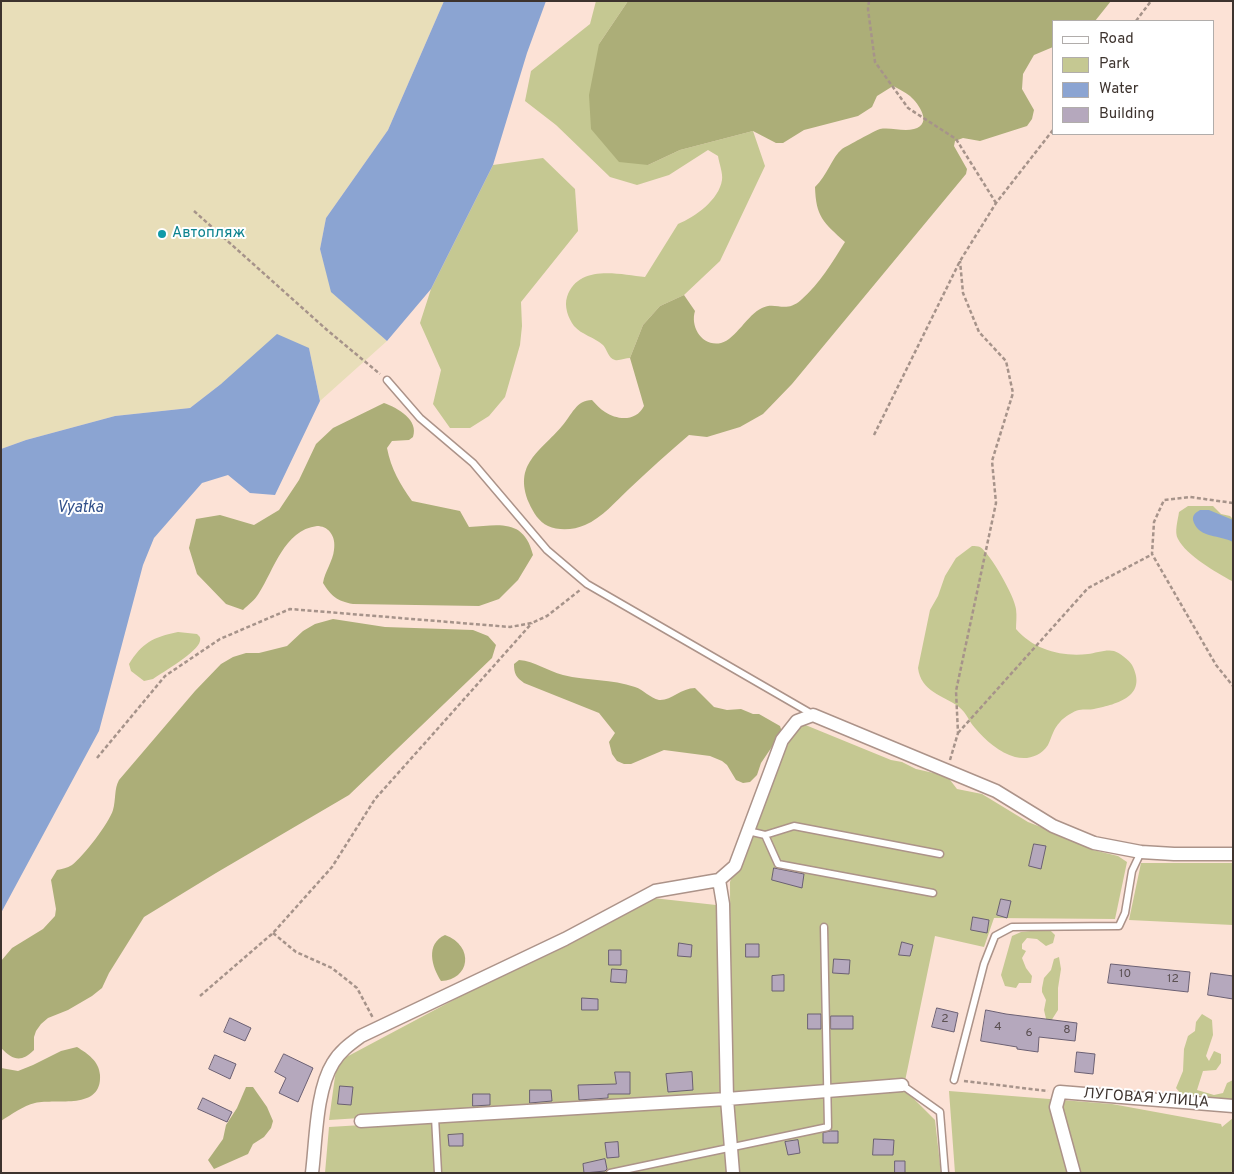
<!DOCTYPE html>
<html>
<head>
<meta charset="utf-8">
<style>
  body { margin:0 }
  #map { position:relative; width:1234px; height:1174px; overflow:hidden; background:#fce2d6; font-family:Overpass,sans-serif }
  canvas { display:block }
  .frame { position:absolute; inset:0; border:2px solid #3d332e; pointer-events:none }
  .legend { position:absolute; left:1052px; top:20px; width:162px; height:115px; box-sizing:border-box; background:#fff; border:1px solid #b1adab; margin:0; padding:6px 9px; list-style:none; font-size:15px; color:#3d332e }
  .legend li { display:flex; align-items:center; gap:10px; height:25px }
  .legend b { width:25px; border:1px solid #b1adab }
</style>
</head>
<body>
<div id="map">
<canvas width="1234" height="1174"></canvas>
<div class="frame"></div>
<ul class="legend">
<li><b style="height:6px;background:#fff"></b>Road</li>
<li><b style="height:14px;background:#c5c892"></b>Park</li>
<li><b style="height:14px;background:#8ba4d2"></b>Water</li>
<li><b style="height:14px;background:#b5a8bd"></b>Building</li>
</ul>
</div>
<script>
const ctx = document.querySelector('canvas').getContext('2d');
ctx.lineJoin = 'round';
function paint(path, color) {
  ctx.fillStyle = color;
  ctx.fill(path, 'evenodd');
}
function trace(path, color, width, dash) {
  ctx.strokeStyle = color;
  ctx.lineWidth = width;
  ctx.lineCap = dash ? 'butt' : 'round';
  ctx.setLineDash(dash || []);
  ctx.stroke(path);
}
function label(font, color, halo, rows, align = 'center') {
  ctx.font = font + ' Overpass,sans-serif';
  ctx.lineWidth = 4;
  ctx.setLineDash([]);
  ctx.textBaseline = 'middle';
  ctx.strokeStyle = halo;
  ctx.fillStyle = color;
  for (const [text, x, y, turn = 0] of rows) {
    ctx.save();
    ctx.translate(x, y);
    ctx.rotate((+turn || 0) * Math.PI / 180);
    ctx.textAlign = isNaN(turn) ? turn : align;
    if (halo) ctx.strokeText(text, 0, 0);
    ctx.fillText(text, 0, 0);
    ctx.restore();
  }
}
const green = new Path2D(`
  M596 1H628L599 44 648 165 680 150 753 131 765 166 720 261 684 295 660 306 643 325 630 358C626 358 619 361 615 360 608 358 607 349 603 345 594 337 582 335 574 326 568 318 564 306 567 297 578 264 618 274 645 277L678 224C695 217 719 200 722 180 723 173 719 163 718 156L708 150 669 175 637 185 610 177 556 125 525 101 531 71 590 24Z
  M543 158 575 189 578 231 521 302 522 326 520 345 505 397 489 416 470 428H450L433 404 441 370 420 323 431 289 493 165Z
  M1188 506H1213L1221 514 1230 516 1233 519 1232 581C1217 573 1186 555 1178 539 1174 532 1178 520 1179 512Z
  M972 546C975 546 978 546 980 547 990 553 1015 597 1016 609 1017 616 1016 623 1016 629 1034 650 1062 657 1088 654 1095 653 1107 649 1114 651 1120 653 1129 660 1132 665 1148 696 1118 704 1094 709 1090 710 1084 709 1079 710 1074 711 1064 717 1060 722 1053 729 1052 737 1048 745 1040 757 1027 760 1015 757 1000 753 985 740 975 728 969 722 967 713 959 707 943 695 921 692 918 668L930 610 938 596 945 576 956 558Z
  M178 632 197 634C199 636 201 637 200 641 198 652 163 672 153 679L144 681 131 671 129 664C142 643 153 637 178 632Z
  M803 724 891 760 902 762 916 769 947 776 957 789 982 794 1028 822 1064 836 1093 850 1118 856 1127 862 1115 919 994 918 984 947 935 936 905 1081 731 1094 730 882 748 830 789 742Z
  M1141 863H1233V925L1129 920Z
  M653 898 716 905 721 1095 329 1120 337 1062 506 972Z
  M1049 929 1055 935 1053 943 1046 946 1037 939 1027 938 1022 944V949L1026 951 1022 958 1026 968 1032 976 1031 983H1019L1016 988 1005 986 1001 975 1012 936 1021 932Z
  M1059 957 1061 969 1058 988V1010L1051 1021 1047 1023 1044 1010 1046 1000 1042 992V988L1044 978 1051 970 1054 959Z
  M1202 1014 1212 1020 1213 1035 1206 1056 1209 1061 1214 1051 1221 1054V1063L1216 1070 1203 1071 1197 1090 1214 1095 1223 1093 1227 1083 1233 1080V1099L1231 1101 1198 1095H1186L1181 1094 1176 1088 1183 1071 1184 1049 1188 1036 1195 1031 1196 1022Z
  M904 1089 935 1120 941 1173H737L732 1104Z
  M949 1091 1112 1104 1221 1124 1222 1127 1233 1118V1173H955Z
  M725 1103 731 1173H325L329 1127Z`);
const forest = new Path2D(`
  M628 1H1111L1095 21H1053V47L1034 55 1023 74 1022 89 1034 110 1032 119 1027 126 980 141 963 138 955 141 954 146 967 169 966 174 792 384 763 414 740 427 707 437 689 435C669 452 649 470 629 489 616 501 602 518 585 525 574 530 559 531 548 526 539 522 533 512 529 503 513 464 540 452 562 426 572 415 576 400 592 400 596 404 600 409 605 412 617 420 636 422 644 406L630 358 643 325 660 306 684 295 695 311C690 327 702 347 721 343 736 339 747 315 762 308 776 301 785 314 801 300 820 283 832 263 845 242 823 222 816 217 815 187 827 176 832 157 842 149 847 146 874 131 880 129 891 127 903 132 914 129 933 124 919 104 910 96 905 92 899 89 893 86L877 96 872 107 858 116 804 130 783 143H776L753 131 680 150 648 165 619 162 591 129 589 95 599 44Z
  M384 403C398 408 419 420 413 437L409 440 392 441 387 448C391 469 400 484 412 501L460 511 469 527C499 525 524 518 533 555L518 580 499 599 479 606 353 604C337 601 331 596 323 583 325 571 333 561 334 550 335 543 334 537 330 532 327 528 322 526 317 526 284 530 274 570 259 593 255 600 248 605 243 610L226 604 197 574 189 548 196 519 220 515 254 525 279 510 299 480 316 444 333 428Z
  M333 619 385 627 473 630 488 636 496 645 492 658 349 795 216 873 144 917 109 973 102 988 92 996 68 1010 48 1018 41 1024 36 1031 34 1037V1050C21 1063 13 1060 1 1048V961L12 948 43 929 55 916 56 909 51 880 57 870C62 869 67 868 72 865 83 857 109 823 113 810 116 800 114 789 119 780L195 691 221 664 233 657 246 653H259L287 646 303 631 315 624Z
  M519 660C535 661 547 671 563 675 587 681 612 679 635 687 644 690 650 698 659 700 671 701 681 688 695 688L714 707 727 710 741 709 753 714H759L780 726 782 732 761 763 757 775 750 782 743 783 736 780 727 765 722 761 710 756 664 750 631 764H624L617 761 612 754 609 742 615 733 599 713 524 683C516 677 514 674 514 664Z
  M445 935C475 946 470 980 441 981 432 967 425 944 445 935Z
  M77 1047C88 1054 99 1061 100 1075 102 1111 57 1098 35 1103 23 1106 12 1114 1 1121V1068L18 1071 33 1065 61 1051Z
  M246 1087H253L267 1107 273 1121 271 1128 264 1137 253 1144 248 1154 214 1169 208 1160 223 1139 226 1125 237 1108Z`);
const sand = new Path2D(`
  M1 1H444L388 130 326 218 320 249 332 292 387 341 320 401 309 348 221 384 190 408 115 416 26 440 1 449Z`);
const water = new Path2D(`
  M444 1H546L527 53 493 165 431 289 387 341 331 292 320 249 326 218 388 130Z
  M277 334 309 348 320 401 275 495 250 493 228 475 202 483 154 538 143 565 99 731 1 913V449L26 440 115 416 190 408 221 384Z
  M1200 510H1209L1233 520V542C1220 535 1200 538 1194 523 1191 516 1195 513 1200 510Z`);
const building = new Path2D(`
  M1034 844 1046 846 1041 869 1029 866Z
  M774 868 804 874 802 888 772 880Z
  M1001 899 1011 901 1007 918 997 915Z
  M973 917 989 920 987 933 971 930Z
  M902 942 913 945 910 956 899 955Z
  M679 943 692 945 691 957 678 956Z
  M746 944H759V957H746Z
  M609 950H621V965H609Z
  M834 959 850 960 849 974 833 973Z
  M1111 964 1190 972 1188 992 1108 983Z
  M612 969 627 970 626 983 611 982Z
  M1211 973 1233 976V999L1208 995Z
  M784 975V991H772V976Z
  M582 998 598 999V1010H582Z
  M937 1008 958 1013 954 1032 932 1027Z
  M986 1010 1006 1014 1077 1023 1075 1041 1039 1037 1038 1052 1017 1049V1047L981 1041Z
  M808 1014H821V1029H808Z
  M831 1016H853V1029H831Z
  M230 1018 251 1028 245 1041 224 1032Z
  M1077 1052 1095 1054 1093 1074 1075 1072Z
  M284 1054 313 1068 298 1102 279 1093 286 1078 275 1072Z
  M215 1055 236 1064 230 1079 209 1069Z
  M615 1072H630V1094H608V1098L579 1100 578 1085 616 1084Z
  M692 1072 693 1090 668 1092 666 1074Z
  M340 1086 353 1087 351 1105 338 1104Z
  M530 1090H551L552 1101 530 1103Z
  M473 1094H490V1105L473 1106Z
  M203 1098 232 1112 227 1122 198 1109Z
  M831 1131H838V1143H823V1133Z
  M463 1134V1146H449L448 1135Z
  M874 1139 894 1140 893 1155H873Z
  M798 1140 800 1153 788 1155 785 1142Z
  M618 1142 619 1157 607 1158 605 1143Z
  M605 1159 607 1169 605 1171 584 1173 583 1164Z
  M895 1161H905V1173H895Z`);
const path = new Path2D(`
  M869 1 868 9 875 62 908 108 956 139 996 203
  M1136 21 1151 1
  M194 211 327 330 380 374
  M874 435 960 261 996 203 1053 130
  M1233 503 1190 497 1164 500 1154 522 1152 554 1216 665 1233 686
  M958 733 1088 588 1151 555
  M97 758 165 676 220 639 290 609 510 627 532 623 547 616 580 590
  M950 760 958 733 956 691 996 503 992 461 1013 393 1006 361 979 332 963 293 960 261
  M273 933 296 952 332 968 357 988 373 1018
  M200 996 273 933 332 867 375 799 532 623
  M964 1081 1048 1091`);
const service = new Path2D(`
  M387 380 420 418 473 463 547 550 587 584 812 714
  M748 831 765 835 794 826 940 854
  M765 835 778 864 933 893
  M954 1080 984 964 995 936 1012 927 1119 926 1125 913 1132 871 1141 852
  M902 1085 940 1112 945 1173
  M435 1117 438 1173
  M610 1173 828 1127 824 927`);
const minor = new Path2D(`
  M719 880 723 904 727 1099 733 1173
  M361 1121 727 1099 902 1085
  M312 1173C316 1141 316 1090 333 1063 340 1051 350 1044 361 1036L565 939 655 891 719 880 735 866 782 740 797 721 813 715 996 791 1053 826 1094 843 1141 852 1174 854H1233
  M1074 1173 1056 1107 1060 1092 1233 1106`);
const markers = [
  [162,234,5,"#0f9aa8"]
];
const numberNames = [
  ["10",1125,975],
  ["12",1173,980],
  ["2",945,1020],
  ["4",998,1028],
  ["8",1067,1031],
  ["6",1029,1034]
];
const cultureNames = [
  ["Автопляж",172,234]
];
const streetNames = [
  ["ЛУГОВАЯ УЛИЦА",1146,1099,4]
];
const waterNames = [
  ["Vyatka",80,509]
];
paint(green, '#c5c892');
paint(forest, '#acae78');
paint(sand, '#e8deb9');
paint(water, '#8ba4d2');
paint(building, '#b5a8bd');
trace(building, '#6b6073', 1);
trace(service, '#ac9389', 9);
trace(minor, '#ac9389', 15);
trace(path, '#a6938a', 2.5, [4, 2.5]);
trace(service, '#fff', 6);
trace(minor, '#fff', 12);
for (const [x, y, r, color] of markers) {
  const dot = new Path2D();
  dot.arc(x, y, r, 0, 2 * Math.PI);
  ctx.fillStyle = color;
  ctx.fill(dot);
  trace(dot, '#fff', 2);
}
label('12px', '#5b5052', null, numberNames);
label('15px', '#0d838f', '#fff', cultureNames, 'left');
label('15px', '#3d332e', '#fff', streetNames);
label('italic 16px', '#31508a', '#fff', waterNames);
</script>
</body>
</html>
